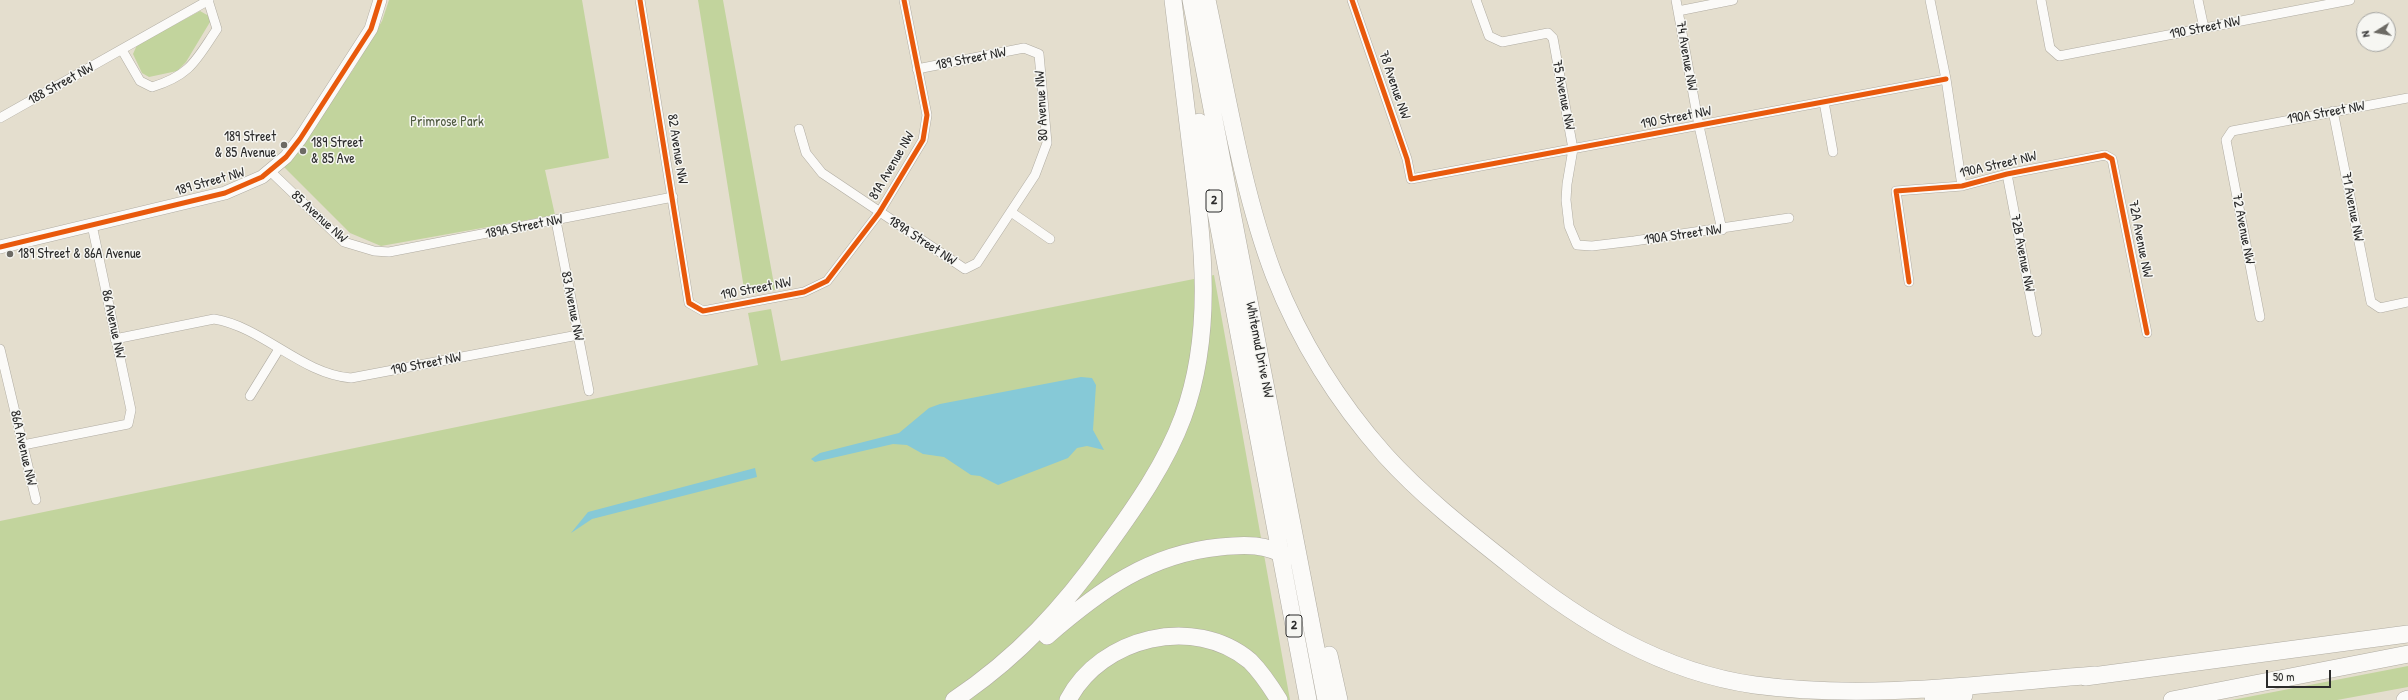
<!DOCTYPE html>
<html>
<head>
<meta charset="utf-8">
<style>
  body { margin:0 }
  #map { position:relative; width:2408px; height:700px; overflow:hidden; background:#e4dece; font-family:"Patrick Hand",sans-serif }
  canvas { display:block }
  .north { position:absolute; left:2356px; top:12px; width:40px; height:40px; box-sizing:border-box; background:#f6f6f2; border:1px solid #a5a5a2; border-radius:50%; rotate:259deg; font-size:11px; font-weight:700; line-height:16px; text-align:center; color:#2b2b2b }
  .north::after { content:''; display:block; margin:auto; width:14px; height:18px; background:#6c6a64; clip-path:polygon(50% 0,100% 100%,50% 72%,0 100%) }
  .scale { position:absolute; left:2266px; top:670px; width:65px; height:18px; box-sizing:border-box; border:2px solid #2b2b2b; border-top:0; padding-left:5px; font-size:12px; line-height:14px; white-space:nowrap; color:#2b2b2b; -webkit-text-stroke:3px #f6f6f2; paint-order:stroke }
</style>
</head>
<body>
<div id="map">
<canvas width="2408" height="700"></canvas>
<div class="north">N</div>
<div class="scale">50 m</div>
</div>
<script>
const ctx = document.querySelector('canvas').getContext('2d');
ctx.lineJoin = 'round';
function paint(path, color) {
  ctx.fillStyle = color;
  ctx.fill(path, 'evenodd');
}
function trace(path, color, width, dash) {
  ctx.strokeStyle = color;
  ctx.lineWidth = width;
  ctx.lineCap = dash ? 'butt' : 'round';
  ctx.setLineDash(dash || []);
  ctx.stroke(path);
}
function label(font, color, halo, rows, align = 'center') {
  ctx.font = font + ' "Patrick Hand",sans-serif';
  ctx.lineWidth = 3;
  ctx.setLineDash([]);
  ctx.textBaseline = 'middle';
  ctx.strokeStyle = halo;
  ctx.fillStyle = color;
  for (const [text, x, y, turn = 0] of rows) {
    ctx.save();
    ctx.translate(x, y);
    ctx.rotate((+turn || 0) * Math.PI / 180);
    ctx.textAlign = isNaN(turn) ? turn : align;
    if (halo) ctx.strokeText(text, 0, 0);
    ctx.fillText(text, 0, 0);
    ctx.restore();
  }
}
const green = new Path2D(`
  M389 0H582L609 158 545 170 555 215 381 246 350 233 284 167 353 70 382 21Z
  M698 0H723L775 290 745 295Z
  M200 11 209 16 210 22 186 62 177 71 149 77 142 73 133 54 137 45Z
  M1214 275 1290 700H0V521L758 365 748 313 771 309 781 361Z
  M2408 666V687L2337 700H2232Z`);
const water = new Path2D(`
  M1081 377 1092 378 1096 385 1093 430 1104 450 1087 446 1077 448 1068 458 998 485 980 476 971 475 944 457 923 454 907 445 893 444 815 462 811 459 820 453 899 433 929 408 940 404Z
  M755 468 757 477 592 519 571 533 588 512Z`);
const street = new Path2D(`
  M640 0 689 303 703 311 804 292 827 281 879 213 923 140 927 115 904 0
  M1352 0 1407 159 1411 179 1946 79
  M1476 0 1489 36 1502 42 1548 33 1553 38 1573 149 1567 184 1566 200 1569 226 1577 245 1592 246 1634 241 1789 218
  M1676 0 1699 126 1722 230
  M1930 0 1946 79 1962 186
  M2041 0 2050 48 2059 56 2350 0
  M2198 0 2204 28
  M1678 11 1733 0
  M122 50 140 81 152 87C191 75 196 60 217 29L208 0
  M1824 102 1833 152
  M2333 111 2371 302 2380 308 2408 302
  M0 118 209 0
  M799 129 806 153 822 173 965 269 977 263 1035 175 1047 143 1039 54 1024 48 917 69
  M270 171 344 242 374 251 389 252 673 197
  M2007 174 2037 332
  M1011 212 1050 239
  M556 221 589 391
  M1909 282 1896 191 1962 186 2007 174 2105 155 2112 159 2147 333
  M2260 317 2226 140 2232 131 2408 98
  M115 339 214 319C263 327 301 374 351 378L578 335
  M0 349 36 500
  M250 396 279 349
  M23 445 128 424 131 410 92 225`);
const secondary = new Path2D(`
  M0 247 225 193 262 177 286 157 300 139 371 29 380 0`);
const highway = new Path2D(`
  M1191 0 1326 700
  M1207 0C1226 88 1242 191 1274 275 1300 341 1338 402 1385 455 1422 496 1467 531 1510 565 1582 623 1662 672 1755 685 1867 700 1983 684 2095 675
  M1199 122 1308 700
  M1047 636C1100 590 1149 554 1220 547 1246 544 1266 544 1288 557
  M1329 655 1339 700
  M2085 677 2408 634
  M954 700C1017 658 1064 607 1107 546 1136 506 1166 463 1183 417 1214 333 1203 243 1192 157 1186 105 1179 52 1173 0
  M1068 700C1101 637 1194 614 1250 661 1261 672 1271 687 1279 700
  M1933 700 1964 695
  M2172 700 2408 654
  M2405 700 2408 699`);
const cycleway = new Path2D(`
  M640 0 689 303 703 311 804 292 827 281 879 213 923 140 927 115 904 0
  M1352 0 1407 159 1411 179 1946 79
  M0 247 225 193 262 177 286 157 300 139 371 29 380 0
  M1909 282 1896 191 1962 186 2007 174 2105 155 2112 159 2147 333`);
const markers = [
  [284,145,4,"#6c6a64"],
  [303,151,4,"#6c6a64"],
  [10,254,4,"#6c6a64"]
];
const shields = [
  [1214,201,16],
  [1294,626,16]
];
const shieldNames = [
  ["2",1214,201],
  ["2",1294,626]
];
const streetNames = [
  ["190 Street NW",2205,28,-11],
  ["74 Avenue NW",1686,56,80],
  ["189 Street NW",971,59,-11],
  ["188 Street NW",61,84,-29],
  ["78 Avenue NW",1394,85,71],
  ["75 Avenue NW",1563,95,79],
  ["80 Avenue NW",1042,106,-93],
  ["190A Street NW",2326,113,-10],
  ["190 Street NW",1676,118,-11],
  ["82 Avenue NW",677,149,81],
  ["190A Street NW",1998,165,-13],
  ["81A Avenue NW",892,166,-60],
  ["189 Street NW",210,182,-16],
  ["71 Avenue NW",2352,207,79],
  ["85 Avenue NW",319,217,42],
  ["189A Street NW",524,227,-11],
  ["72 Avenue NW",2243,229,79],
  ["190A Street NW",1683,235,-8],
  ["72A Avenue NW",2140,239,79],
  ["189A Street NW",922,241,33],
  ["72B Avenue NW",2022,253,79],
  ["190 Street NW",756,289,-11],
  ["83 Avenue NW",572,306,79],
  ["86 Avenue NW",113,324,78],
  ["Whitemud Drive NW",1259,350,79],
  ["190 Street NW",426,364,-11],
  ["86A Avenue NW",23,448,77]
];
const parkNames = [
  ["Primrose Park",447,122]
];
const poiNames = [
  ["189 Street",276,137,"right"],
  ["& 85 Avenue",276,153,"right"],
  ["189 Street",311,143],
  ["& 85 Ave",311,159],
  ["189 Street & 86A Avenue",18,254]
];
paint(green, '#c2d49d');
paint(water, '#86c9d7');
trace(street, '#b0aca2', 10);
trace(secondary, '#b0aca2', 14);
trace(highway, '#b0aca2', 18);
trace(street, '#fbfaf8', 9);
trace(secondary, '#fbfaf8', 13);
trace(highway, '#fbfaf8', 17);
trace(cycleway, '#e8590c', 5);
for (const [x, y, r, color] of markers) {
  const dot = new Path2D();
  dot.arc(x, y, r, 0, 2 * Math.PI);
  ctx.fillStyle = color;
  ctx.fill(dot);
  trace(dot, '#f6f6f2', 1.5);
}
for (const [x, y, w] of shields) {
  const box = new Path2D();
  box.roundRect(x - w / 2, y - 11, w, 22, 3);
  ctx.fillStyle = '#f6f6f2';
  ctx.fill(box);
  trace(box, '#2b2b2b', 1);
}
label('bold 13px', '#2b2b2b', null, shieldNames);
label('14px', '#2b2b2b', '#f6f6f2', streetNames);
label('14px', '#505b41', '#f6f6f2', parkNames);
label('14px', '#2b2b2b', '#f6f6f2', poiNames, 'left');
</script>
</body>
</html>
